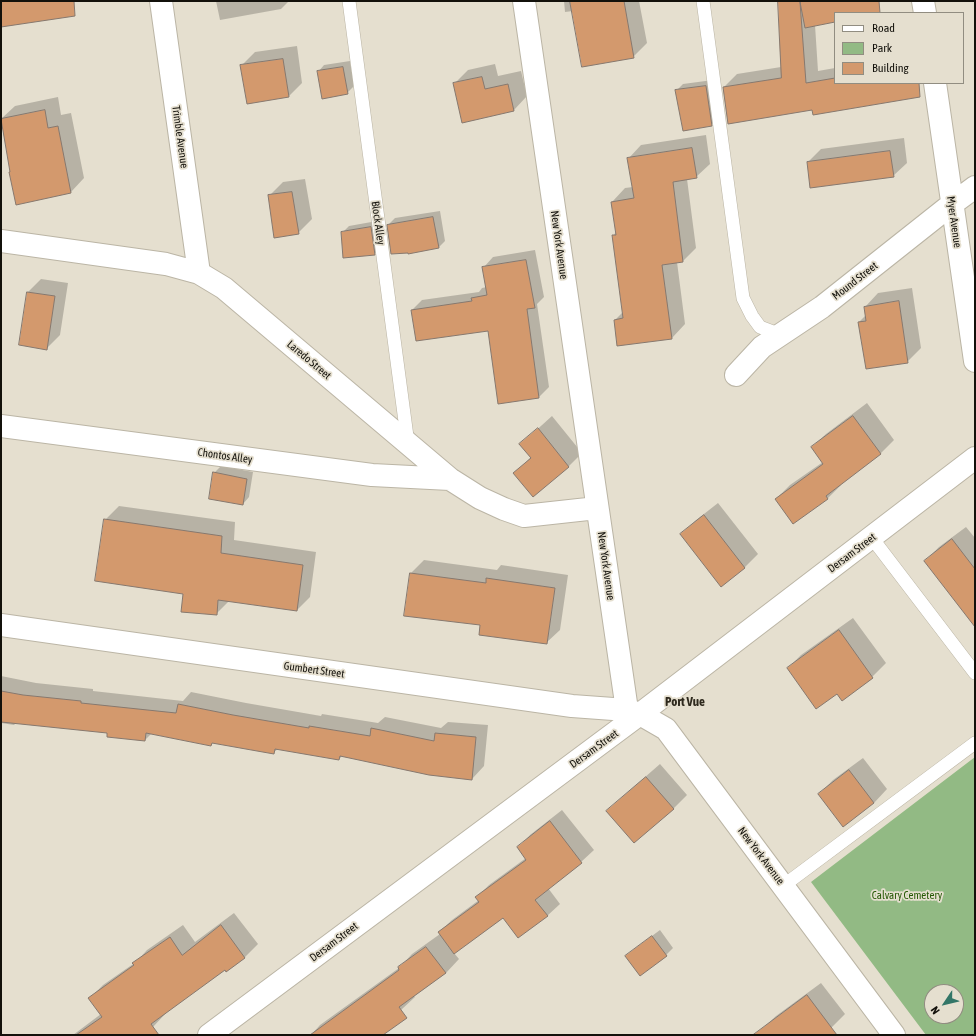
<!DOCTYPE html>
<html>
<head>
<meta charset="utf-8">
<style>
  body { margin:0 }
  #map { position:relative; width:976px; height:1036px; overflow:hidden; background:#e5dfcf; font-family:"Asap Condensed",sans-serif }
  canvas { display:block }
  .frame { position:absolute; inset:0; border:2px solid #13110b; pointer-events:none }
  .legend { position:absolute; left:834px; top:12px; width:130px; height:72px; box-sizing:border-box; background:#e5dfcf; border:1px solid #918d81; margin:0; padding:5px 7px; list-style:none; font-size:12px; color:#13110b }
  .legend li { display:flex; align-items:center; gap:8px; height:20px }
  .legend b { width:20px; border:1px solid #918d81 }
  .north { position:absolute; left:924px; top:984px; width:40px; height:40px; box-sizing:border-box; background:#e5dfcf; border:1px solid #918d81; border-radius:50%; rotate:235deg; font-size:11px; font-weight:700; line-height:16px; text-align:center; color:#13110b }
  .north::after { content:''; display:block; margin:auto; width:14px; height:18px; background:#337667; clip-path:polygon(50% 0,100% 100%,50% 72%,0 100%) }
</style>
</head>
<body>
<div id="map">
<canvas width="976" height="1036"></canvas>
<div class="frame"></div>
<ul class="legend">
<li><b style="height:5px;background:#fff"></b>Road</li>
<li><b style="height:11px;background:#92ba84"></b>Park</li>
<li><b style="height:11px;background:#d3996d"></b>Building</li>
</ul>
<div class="north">N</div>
</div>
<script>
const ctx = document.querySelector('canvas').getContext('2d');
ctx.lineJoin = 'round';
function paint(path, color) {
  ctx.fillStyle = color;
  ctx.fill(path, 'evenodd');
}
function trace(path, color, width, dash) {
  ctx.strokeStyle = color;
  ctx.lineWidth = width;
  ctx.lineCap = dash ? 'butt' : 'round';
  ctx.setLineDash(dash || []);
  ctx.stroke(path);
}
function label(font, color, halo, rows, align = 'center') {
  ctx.font = font + ' "Asap Condensed",sans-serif';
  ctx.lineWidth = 3.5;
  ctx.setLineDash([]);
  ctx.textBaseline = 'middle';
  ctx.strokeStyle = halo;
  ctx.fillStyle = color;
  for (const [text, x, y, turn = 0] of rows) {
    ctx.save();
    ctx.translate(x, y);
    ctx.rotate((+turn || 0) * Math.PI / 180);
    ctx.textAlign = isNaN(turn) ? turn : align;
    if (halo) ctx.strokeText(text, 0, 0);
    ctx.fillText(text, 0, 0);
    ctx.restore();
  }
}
const green = new Path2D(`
  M975 757V1035H926L811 882ZM932 992H956V1016H932Z`);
const shadow = new Path2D(`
  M216 1H289L281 9 220 20Z
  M564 1H639L647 43 633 57 573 11 565 12Z
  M779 1H880L869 13H835V21L815 25 818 71 835 68V83H900L813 109 724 87 737 74 781 67Z
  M297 46 302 83 289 96 241 66 255 52Z
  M350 61 354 86 347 93 318 72 324 65Z
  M495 64 498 76 521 71 527 96 514 110 463 122 454 84 468 70Z
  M713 80 718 118 711 125 677 90 683 84Z
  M58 97 61 115 71 113 84 178 71 192 16 203 1 119 15 106Z
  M706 135 710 164 696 177 687 179 696 248 683 261 677 262 685 324 672 338 618 345 615 320 623 312 613 236 616 232 612 202 625 188 633 187 628 159 641 145Z
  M904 138 907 163 893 176 808 162 821 149Z
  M305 179 312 219 298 233 269 196 283 182Z
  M440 211 445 241 438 248 388 225 395 218Z
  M377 221 381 248 374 254 342 233 349 226Z
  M535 250 544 297 537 304 549 387 539 397 489 330 412 310 422 300 479 292 482 288 487 287 484 267 493 257Z
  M41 279 68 283 60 335 47 348 20 344 28 292Z
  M912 288 921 348 907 362 859 322 866 315 865 307 878 293Z
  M867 403 894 440 881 453 840 484 841 485 827 499H776L790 485 823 462 812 447 826 434Z
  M552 416 582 453 569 466 533 495 515 473 531 457 521 444Z
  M221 466 253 472 249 497 243 504 214 473Z
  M718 503 758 554 744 568 681 534 695 521Z
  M119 506 235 522 234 540 316 552 310 597 297 610 229 601 216 614 184 593 105 520Z
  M966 527 975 538V625L925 561 939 547Z
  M424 560 497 570 501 565 568 575 560 630 546 643 481 625 411 573Z
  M853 618 886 663 872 677 842 699 837 692 788 668 801 655Z
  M1 676 36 683 93 689V691L183 701 191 692 246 703 321 716 322 714 378 723 385 717 441 728 448 722 488 725 484 766 472 779 342 756 339 759 278 749 274 752 213 742 211 745 152 733 145 740 108 732 16 723 14 725 1 723Z
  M863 758 887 789 874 803 819 794 833 780Z
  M660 764 687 795 673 809 608 811 621 798Z
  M562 810 594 850 581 862 548 888 560 904 547 916 504 917 454 953 459 959 446 973 414 996 415 997 401 1010 367 1035H311L320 1025 399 968 412 954 440 934 439 932 452 920 479 900 477 897 489 885 526 858 518 848 530 835Z
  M234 913 258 944 245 957 226 970 225 969 165 1012 166 1013 153 1027 141 1035H73L101 1014 90 998 103 985 136 962 147 950 183 925 195 942Z
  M660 930 673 948 666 955 640 974 627 956 633 950Z
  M821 983 845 1014 831 1028 821 1035H761L762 1029 776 1016Z`);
const building = new Path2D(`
  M1 1H74L75 16 1 27Z
  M570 1H624L634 58 582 67Z
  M778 1H879L880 13H835V22L805 28 800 2 806 83 835 78V83H919L920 97 813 115 812 110 728 124 723 87 781 78Z
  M283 59 289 97 247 104 240 65Z
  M343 67 348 94 322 99 317 71Z
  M482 77 485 89 508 84 514 111 462 123 453 83Z
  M706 86 712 126 683 131 675 90Z
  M45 110 48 128 58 126 71 193 16 205 9 172H10L1 119Z
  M692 148 697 178 673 182 683 262 662 265 672 339 617 346 614 320 623 318 612 235H616L611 202 634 198 627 158Z
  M890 151 894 177 810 188 807 162Z
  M292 192 299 234 274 238 268 195Z
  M433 217 439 248 408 254V253L391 254 387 225Z
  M371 227 375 255 343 258 341 232Z
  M526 260 535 308 527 309 539 398 498 404 488 331 416 341 411 310 472 301 471 298 487 295 482 267Z
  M27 292 55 296 47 350 19 345Z
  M899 301 908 363 866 369 858 322 866 321 864 307Z
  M853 416 881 454 826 496 828 499 793 524 775 499 823 464 811 447Z
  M538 428 569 467 533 497 513 473 531 458 519 444Z
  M213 472 247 479 243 505 209 499Z
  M704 515 745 568 721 587 680 534Z
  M104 519 222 536 221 553 303 565 297 611 218 600 217 615 181 612 183 594 95 581Z
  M952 539 975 569V627L924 561Z
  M410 573 486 583V578L555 588 547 644 479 635 480 625 404 616Z
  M839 630 873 678 842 701 837 694 816 709 787 668Z
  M1 691 23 695 81 701V703L176 713 178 704 233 715 309 728V726L370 736 371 728 434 741 435 733 476 737 472 780 429 775 340 756 339 760 275 749 274 754 212 743 211 746 146 733 145 741 107 737V733L1 722Z
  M849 770 874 803 843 827 818 794Z
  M646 777 674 809 634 843 606 811Z
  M550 821 582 863 535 900 548 916 518 938 503 918 454 954 438 932 479 902 475 897 526 860 517 847Z
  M221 925 245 958 226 972 225 970 151 1024 159 1035H76L102 1017 88 998 134 965 132 963 170 937 182 955Z
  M652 936 667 956 640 976 625 956Z
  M426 947 446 973 399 1007 407 1018 383 1035H310L399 970 398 967Z
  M807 995 837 1035H753Z`);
const lane = new Path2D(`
  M349 1 408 444
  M703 1 743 298 752 316 760 327 781 335
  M872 538 975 673
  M783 886 975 743`);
const street = new Path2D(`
  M161 1 199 273
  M524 1 627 710
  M923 1 925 13
  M935 83 975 361
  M1 241 166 264 199 273 224 288 450 479 480 498 504 509 524 516 597 508
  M736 375 762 347 822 307 952 204 975 187
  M1 426 372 475 450 479
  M209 1035 640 714 975 458`);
const secondary = new Path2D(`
  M1 625 572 706 627 710 640 714 666 729 894 1035`);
const streetNames = [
  ["Trimble Avenue",180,137,82],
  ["Myer Avenue",954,222,82],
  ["Block Alley",378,223,82],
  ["New York Avenue",559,245,82],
  ["Mound Street",855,281,-38],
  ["Laredo Street",309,360,40],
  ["Chontos Alley",225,456,8],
  ["Dersam Street",852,553,-37],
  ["New York Avenue",606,566,82],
  ["Gumbert Street",314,670,8],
  ["Dersam Street",594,749,-36],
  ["New York Avenue",761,856,53],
  ["Dersam Street",334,942,-37]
];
const parkNames = [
  ["Calvary Cemetery",907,896]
];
const quarterNames = [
  ["Port Vue",685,702]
];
paint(green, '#92ba84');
paint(shadow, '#0003');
paint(building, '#d3996d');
trace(building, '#86786e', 1);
trace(lane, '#bbb5a5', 14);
trace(street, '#bbb5a5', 24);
trace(secondary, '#bbb5a5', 24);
trace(lane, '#fff', 13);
trace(street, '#fff', 22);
trace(secondary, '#fff', 22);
label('11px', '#13110b', '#e5dfcf', streetNames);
label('11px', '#245804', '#e5dfcf', parkNames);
label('bold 13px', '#2f2a1e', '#e5dfcf', quarterNames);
</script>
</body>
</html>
